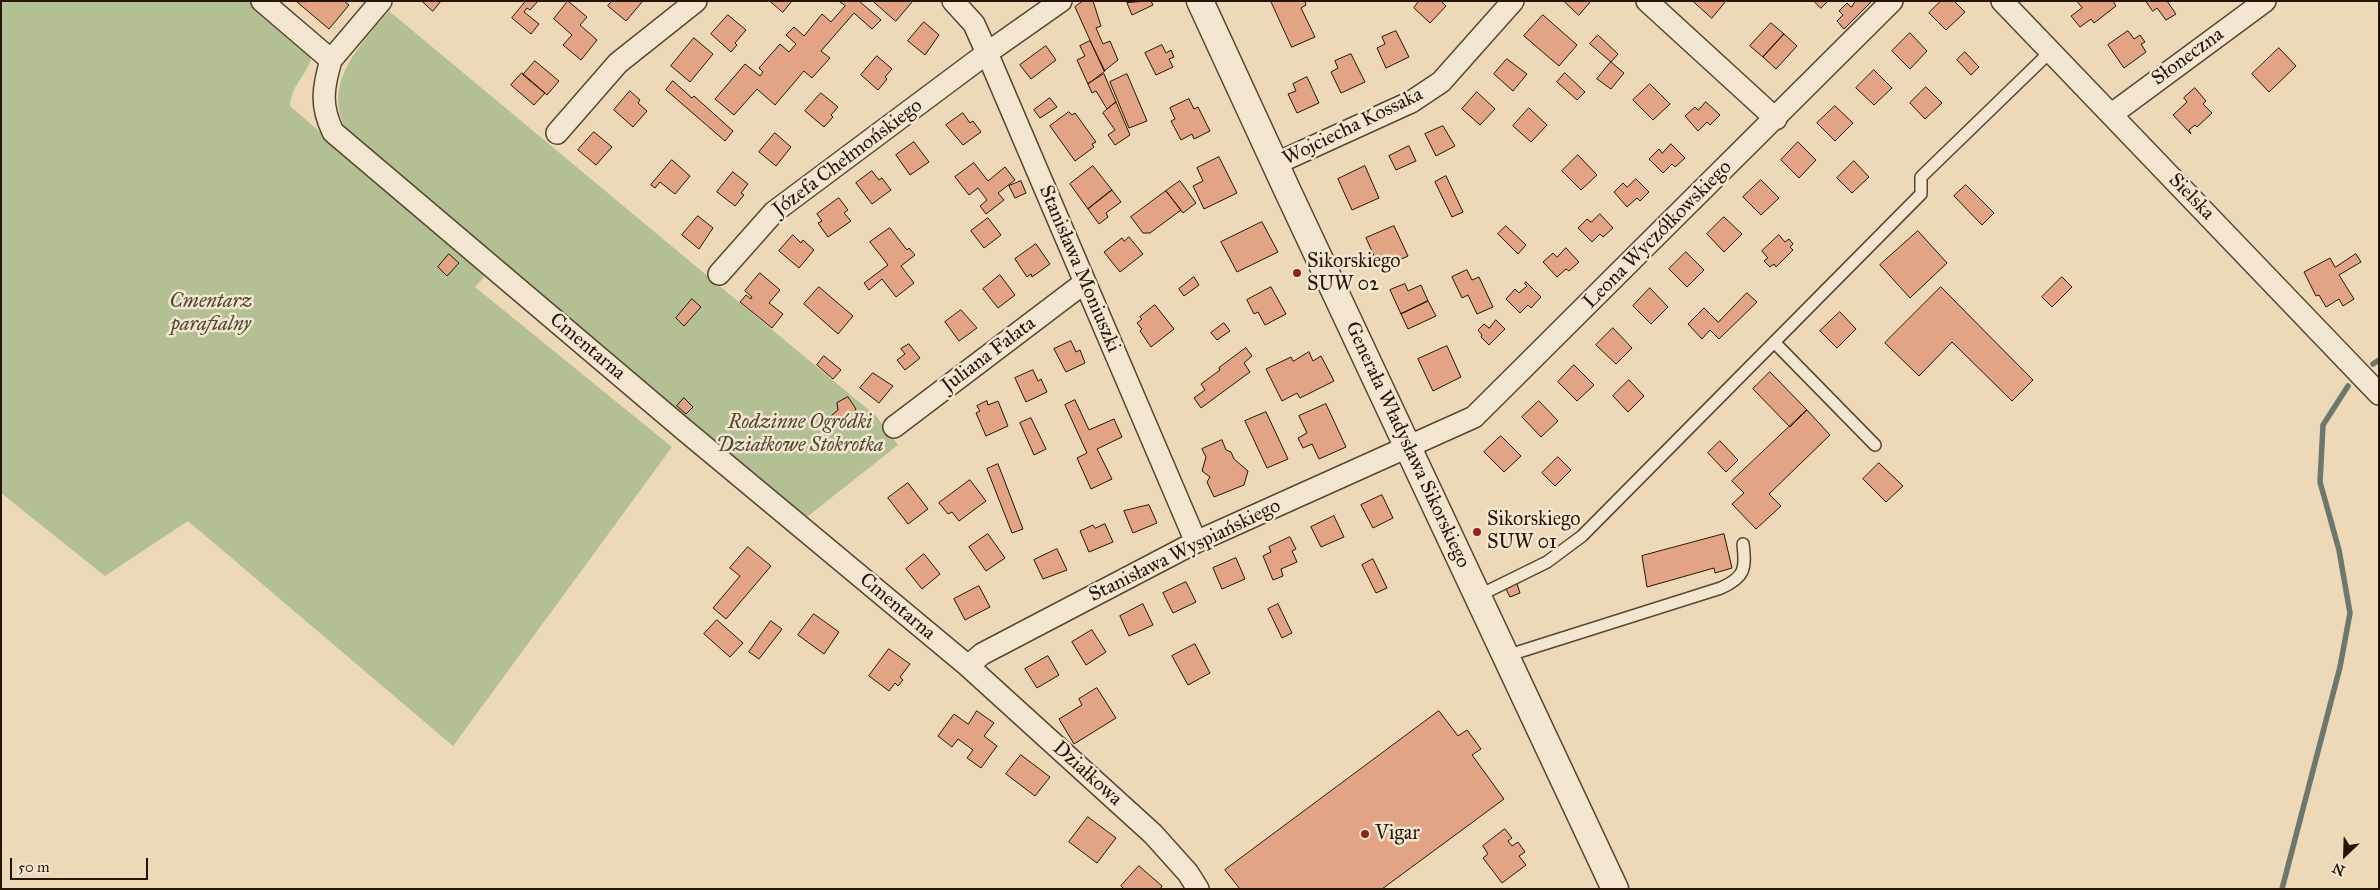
<!DOCTYPE html>
<html>
<head>
<meta charset="utf-8">
<style>
  body { margin:0 }
  #map { position:relative; width:2380px; height:890px; overflow:hidden; background:#edd8b8; font-family:"IM FELL Great Primer",serif }
  canvas { display:block }
  .frame { position:absolute; inset:0; border:2px solid #261504; pointer-events:none }
  .north { position:absolute; left:2320px; top:830px; width:50px; height:50px; -webkit-text-stroke:4px #f3e6d1; paint-order:stroke; rotate:204deg; font-size:14px; font-weight:700; line-height:20px; text-align:center; color:#261504 }
  .north::after { content:''; display:block; margin:auto; width:18px; height:22px; background:#261504; clip-path:polygon(50% 0,100% 100%,50% 72%,0 100%) }
  .scale { position:absolute; left:10px; top:858px; width:138px; height:22px; box-sizing:border-box; border:2px solid #261504; border-top:0; padding-left:6px; font-size:15px; line-height:18px; white-space:nowrap; color:#261504; -webkit-text-stroke:4px #f3e6d1; paint-order:stroke }
</style>
</head>
<body>
<div id="map">
<canvas width="2380" height="890"></canvas>
<div class="frame"></div>
<div class="north">N</div>
<div class="scale">50 m</div>
</div>
<script>
const ctx = document.querySelector('canvas').getContext('2d');
ctx.lineJoin = 'round';
function paint(path, color) {
  ctx.fillStyle = color;
  ctx.fill(path, 'evenodd');
}
function trace(path, color, width, dash) {
  ctx.strokeStyle = color;
  ctx.lineWidth = width;
  ctx.lineCap = dash ? 'butt' : 'round';
  ctx.setLineDash(dash || []);
  ctx.stroke(path);
}
function label(font, color, halo, rows, align = 'center') {
  ctx.font = font + ' "IM FELL Great Primer",serif';
  ctx.lineWidth = 5;
  ctx.setLineDash([]);
  ctx.textBaseline = 'middle';
  ctx.strokeStyle = halo;
  ctx.fillStyle = color;
  for (const [text, x, y, turn = 0] of rows) {
    ctx.save();
    ctx.translate(x, y);
    ctx.rotate((+turn || 0) * Math.PI / 180);
    ctx.textAlign = isNaN(turn) ? turn : align;
    if (halo) ctx.strokeText(text, 0, 0);
    ctx.fillText(text, 0, 0);
    ctx.restore();
  }
}
const green = new Path2D(`
  M1 1H249L312 54C308 77 292 81 290 106L485 276 475 287 672 447 453 746 188 521 105 576 1 493Z
  M389 11 877 417 898 445 803 520 348 133C320 84 359 47 389 11Z`);
const stream = new Path2D(`
  M2373 364 2379 360
  M2282 889 2340 667 2350 613 2339 550 2320 482 2323 425 2348 386`);
const building = new Path2D(`
  M344 1 349 5 329 29 297 2Z
  M422 1H441L433 11Z
  M526 1H538L530 10 527 8 524 12 539 24 531 34 512 18Z
  M568 1 587 17 580 25 597 40 581 60 563 45 572 35 554 19Z
  M612 1H642V2L626 21 608 6Z
  M770 1H792L783 12Z
  M839 1H859L881 20 872 29 854 13 821 51 830 58 812 78 804 71 775 105 757 89 734 115 715 99 745 64 760 76 763 72 759 68 780 44 789 52 796 44 786 35 794 27 804 36 822 14 831 22 845 6Z
  M873 1H912V2L896 21Z
  M1083 1H1093L1101 26 1096 28 1103 44 1110 41 1118 60 1104 71 1075 7Z
  M1151 1 1153 5 1132 15 1127 3Z
  M1271 1H1305L1306 5 1301 8 1315 37 1292 47Z
  M1419 1H1441L1446 6 1430 23 1414 8Z
  M1564 1H1591L1579 15Z
  M1693 1H1726L1712 18Z
  M1814 1H1828L1821 8Z
  M1856 1H1872L1844 29 1837 21 1843 15 1839 11 1847 3 1851 7Z
  M1941 1H1954L1965 12 1946 30 1929 13Z
  M2077 1H2113L2116 6 2094 23 2091 19 2080 27 2071 16 2082 8Z
  M2146 1H2167L2176 14 2166 20 2157 8 2153 11Z
  M728 15 746 30 735 43 737 45 731 52 711 34Z
  M1543 15 1577 45 1559 66 1524 36Z
  M924 22 939 35 925 55 908 41Z
  M1771 23 1784 34 1763 57 1750 46Z
  M1396 31 1409 57 1386 68 1377 48 1385 44 1382 37Z
  M2128 31 2134 39 2140 35 2145 42 2141 44 2146 52 2124 68 2108 45Z
  M1910 33 1927 51 1910 69 1892 51Z
  M1784 34 1797 46 1776 69 1763 57Z
  M1598 35 1618 54 1611 62 1590 44Z
  M694 38 713 54 690 82 671 66Z
  M1090 41 1105 71 1088 84 1077 60 1085 56 1080 46Z
  M1162 45 1166 53 1171 50 1174 57 1169 59 1173 67 1156 75 1145 53Z
  M1046 46 1056 60 1031 79 1020 65Z
  M2279 48 2296 66 2269 92 2252 74Z
  M1965 52 1979 67 1971 75 1957 60Z
  M1351 54 1365 82 1341 93 1331 72 1338 68 1335 61Z
  M877 56 892 69 885 77 887 79 878 90 861 75Z
  M1507 59 1527 74 1513 91 1494 74Z
  M535 61 559 81 547 95 523 75Z
  M1611 62 1624 73 1611 89 1597 79Z
  M1874 70 1892 88 1874 105 1856 88Z
  M522 73 545 93 534 105 511 85Z
  M1565 73 1585 92 1577 100 1557 82Z
  M1104 74 1116 102 1107 109 1096 91 1092 93 1088 84Z
  M1127 74 1147 121 1129 128 1110 82Z
  M1307 77 1319 103 1297 113 1288 94 1296 91 1293 84Z
  M673 81 692 98 694 96 733 131 725 141 666 90Z
  M1650 84 1670 104 1653 120 1633 100Z
  M1926 87 1942 103 1925 119 1910 103Z
  M2195 88 2206 101 2203 104 2212 113 2197 127 2195 125 2189 130 2191 134 2173 115 2187 102 2184 98Z
  M630 91 640 100 638 103 647 111 633 127 614 110Z
  M1477 92 1495 109 1480 125 1462 109Z
  M821 93 838 107 831 115 833 117 824 127 805 111Z
  M1050 98 1057 107 1040 118 1034 110Z
  M1189 99 1194 109 1198 107 1210 131 1194 139 1192 134 1181 140 1171 121 1175 119 1170 108Z
  M1116 102 1130 135 1115 145 1108 135 1115 130 1103 113Z
  M1706 102 1720 115 1710 125 1707 122 1698 131 1685 116 1695 107 1698 110Z
  M1835 106 1853 123 1835 141 1817 123Z
  M1529 108 1547 125 1531 142 1513 126Z
  M1069 112 1072 115 1075 113 1096 142 1092 144 1094 147 1075 161 1050 126Z
  M963 113 970 123 973 121 981 132 963 145 946 125Z
  M1443 126 1455 146 1436 156 1425 134Z
  M594 132 612 147 596 165 578 150Z
  M775 133 791 147 776 166 759 152Z
  M914 142 929 162 910 175 896 155Z
  M1798 142 1816 160 1799 178 1781 160Z
  M1671 144 1685 158 1675 167 1672 164 1663 173 1649 159 1659 149 1662 153Z
  M1409 146 1416 161 1396 170 1389 156Z
  M1578 155 1597 175 1581 190 1562 171Z
  M1219 157 1237 193 1204 209 1193 186 1203 181 1197 168Z
  M672 160 690 176 675 194 660 182 655 188 651 185Z
  M1854 161 1869 177 1852 193 1837 178Z
  M974 163 988 181 1005 167 1015 180 998 193 1004 200 986 214 980 206 987 200 978 188 969 195 955 177Z
  M1093 166 1112 190 1088 209 1070 184Z
  M1365 166 1379 198 1352 210 1338 179Z
  M872 171 879 180 882 178 891 190 872 204 856 183Z
  M733 172 748 184 741 193 744 195 735 206 717 192Z
  M1446 176 1463 212 1452 217 1435 182Z
  M1636 179 1649 192 1640 201 1637 198 1627 207 1614 192 1623 183 1627 187Z
  M1761 180 1779 198 1761 215 1743 197Z
  M1021 181 1026 193 1015 198 1009 186Z
  M1180 181 1196 203 1183 213 1166 191Z
  M1966 185 1994 213 1982 225 1954 196Z
  M1112 190 1121 202 1106 213 1108 217 1099 224 1088 209Z
  M1166 191 1181 210 1150 233H1143L1131 217Z
  M839 198 848 210 844 213 851 221 828 237 818 223 822 221 817 214Z
  M1600 214 1613 228 1603 237 1600 234 1592 242 1578 228 1587 219 1591 222Z
  M698 216 713 228 699 249 682 235Z
  M1724 217 1742 234 1724 252 1707 234Z
  M988 218 1001 235 984 248 971 231Z
  M1262 222 1278 252 1237 272 1221 242Z
  M1394 226 1408 256 1380 269 1366 238Z
  M1506 226 1526 245 1518 254 1498 234Z
  M890 228 907 250 909 248 915 255 901 266 914 283 896 297 882 279 869 290 864 283 888 265 870 242Z
  M1918 231 1947 263 1910 298 1880 265Z
  M793 235 801 243 803 240 814 250 799 268 779 251Z
  M1779 235 1785 242 1789 239 1793 244 1790 247 1793 250 1776 267 1774 264 1770 267 1764 261 1768 258 1762 251Z
  M1129 237 1143 254 1120 272 1104 252 1122 238 1124 241Z
  M1036 244 1050 264 1032 277 1031 274 1027 277 1015 259Z
  M1566 248 1579 262 1569 271 1566 269 1557 277 1543 262 1553 253 1557 257Z
  M1686 252 1704 270 1687 287 1669 269Z
  M449 254 459 263 447 276 438 267Z
  M2356 254 2361 262 2339 275 2354 299 2343 306 2339 299 2326 307 2319 295 2316 296 2304 272 2330 258 2335 267Z
  M1467 270 1472 280 1479 277 1493 307 1477 314 1468 295 1462 298 1452 277Z
  M760 273 780 290 769 303 783 314 772 328 740 302 746 295 751 299 752 297 745 291Z
  M1000 275 1015 295 998 308 983 289Z
  M1194 277 1199 285 1184 296 1179 289Z
  M2062 277 2072 287 2052 307 2042 297Z
  M1526 282 1541 297 1531 308 1528 305 1520 313 1506 299 1515 289 1519 293 1527 286 1525 284Z
  M1405 284 1408 291 1421 285 1428 301 1401 314 1390 290Z
  M819 287 853 316 838 334 804 304Z
  M1271 287 1286 314 1265 325 1258 312 1254 314 1247 300Z
  M1941 287 2033 380 2012 401 1952 342 1919 376 1885 343Z
  M1650 288 1668 307 1651 324 1633 306Z
  M1747 293 1757 302 1719 339 1710 330 1702 339 1688 324 1704 308 1718 322Z
  M692 299 701 307 684 326 676 318Z
  M1428 301 1436 316 1408 329 1401 314Z
  M1155 305 1174 329 1151 347 1140 331 1142 329 1137 323 1142 319 1140 317Z
  M961 310 977 328 959 341 945 322Z
  M1840 312 1856 329 1837 348 1820 331Z
  M1496 320 1505 329 1489 345 1481 337 1482 335 1478 330 1484 324 1489 328Z
  M1224 323 1230 331 1217 340 1211 333Z
  M1613 328 1632 348 1616 364 1596 345Z
  M1071 341 1076 352 1080 350 1085 363 1066 372 1054 349Z
  M909 344 920 358 905 370 897 360 905 354 901 349Z
  M1447 346 1461 377 1433 391 1418 359Z
  M1246 348 1252 356 1244 363 1250 372 1201 408 1194 398 1205 390 1201 384 1220 370 1219 368Z
  M1309 352 1313 361 1321 356 1334 381 1300 398 1297 393 1282 401 1266 369 1291 357 1293 361Z
  M824 356 841 370 833 379 817 365Z
  M1574 365 1594 385 1577 401 1558 382Z
  M1033 370 1038 381 1041 379 1047 392 1026 402 1015 378Z
  M1770 372 1807 410 1790 427 1753 389Z
  M873 373 893 386 879 403 860 388Z
  M1629 380 1644 396 1628 412 1613 396Z
  M848 397 856 409 841 425 831 416 838 410 837 403Z
  M684 398 693 407 686 414 677 406Z
  M1075 400 1089 430 1114 419 1122 437 1097 449 1112 479 1091 489 1077 458 1087 453 1065 405Z
  M987 401 988 405 998 401 1008 426 986 436 976 413 980 411 977 406Z
  M1539 401 1558 421 1541 437 1522 417Z
  M1326 404 1346 447 1319 459 1312 444 1303 448 1298 438 1307 433 1299 416Z
  M1807 410 1830 435 1769 494 1781 506 1756 529 1732 504 1744 493 1732 481Z
  M1266 412 1288 459 1267 468 1245 421Z
  M1031 418 1046 449 1034 455 1020 423Z
  M1501 436 1521 456 1504 472 1484 452Z
  M1222 440 1226 450 1231 452 1234 459 1248 471 1244 485 1214 497 1207 482 1210 477 1202 471 1206 457 1202 449Z
  M1720 441 1738 460 1726 472 1708 453Z
  M1558 457 1571 470 1555 486 1542 473Z
  M1879 463 1903 486 1886 502 1863 479Z
  M998 464 1023 529 1012 533 987 469Z
  M970 480 986 501 959 521 952 512 948 514 939 503Z
  M908 483 928 509 908 524 888 498Z
  M1382 495 1393 518 1373 528 1361 505Z
  M1149 505 1157 523 1133 533 1124 511Z
  M1334 516 1344 537 1321 547 1311 527Z
  M1105 524 1113 542 1089 552 1080 531 1093 525 1095 528Z
  M988 534 1005 558 986 571 969 547Z
  M1724 534 1732 568 1715 573 1714 568 1647 587 1642 556Z
  M1290 537 1296 549 1292 551 1297 562 1281 569 1283 576 1273 580 1263 556 1271 552 1269 547Z
  M748 547 771 566 726 619 713 608 740 576 730 568Z
  M1057 549 1067 570 1043 579 1034 560Z
  M924 554 940 574 922 589 906 569Z
  M1236 558 1245 579 1222 589 1213 568Z
  M1373 559 1387 588 1376 593 1362 565Z
  M1186 582 1196 602 1173 613 1163 593Z
  M1517 584 1520 593 1510 597 1506 589Z
  M979 586 990 607 965 620 954 599Z
  M1143 604 1153 625 1129 636 1120 616Z
  M1278 604 1292 633 1282 638 1268 609Z
  M814 614 839 632 824 654 798 635Z
  M717 620 743 643 730 657 704 634Z
  M771 621 782 629 759 659 749 652Z
  M1092 630 1106 652 1086 665 1072 642Z
  M1195 644 1210 673 1188 685 1172 656Z
  M889 649 910 664 900 677 903 680 898 686 895 683 889 691 869 676Z
  M1048 656 1059 675 1037 688 1025 669Z
  M1097 688 1116 718 1074 744 1059 719 1082 705 1079 699Z
  M977 711 994 723 984 736 997 746 981 768 967 758 973 750 958 739 952 747 938 736 954 714 968 724Z
  M1439 711 1458 736 1467 730 1481 749 1472 755 1504 799 1382 889H1240L1225 870Z
  M1021 755 1050 777 1035 796 1006 774Z
  M1088 817 1116 838 1097 863 1069 842Z
  M1505 829 1512 838 1508 841 1512 846 1518 842 1525 852 1519 856 1526 865 1502 883 1483 858 1488 854 1483 846Z
  M1139 866 1162 886 1160 889H1124L1121 886Z`);
const service = new Path2D(`
  M1774 342 1875 445
  M1478 596 1547 562 1582 536 1921 194V177L2051 51
  M1506 656 1721 588C1745 577 1746 569 1743 544`);
const minor = new Path2D(`
  M262 1 331 60C323 88 320 105 333 132L682 428 968 666 1153 834 1188 873 1198 889
  M953 1 974 24 987 53 1196 542
  M1647 1 1776 119
  M2002 1 2379 394
  M331 60 381 1
  M2112 114 2265 1
  M557 133 618 63 696 1
  M1275 164 1411 102 1441 82 1513 1
  M719 274 774 212 987 53 1061 1
  M894 427 1084 283
  M968 666 982 654 1196 542 1474 417 1892 1`);
const tertiary = new Path2D(`
  M1200 1C1336 298 1476 593 1615 889`);
const markers = [
  [1297,273,5,"#8f2418"],
  [1477,532,5,"#8f2418"],
  [1365,834,5,"#8f2418"]
];
const streetNames = [
  ["Słoneczna",2188,57,-36],
  ["Wojciecha Kossaka",1353,127,-26],
  ["Józefa Chełmońskiego",848,158,-37],
  ["Sielska",2191,197,46],
  ["Leona Wyczółkowskiego",1658,235,-45],
  ["Stanisława Moniuszki",1079,269,67],
  ["Cmentarna",587,347,40],
  ["Juliana Fałata",989,355,-37],
  ["Generała Władysława Sikorskiego",1407,445,65],
  ["Stanisława Wyspiańskiego",1185,551,-26],
  ["Cmentarna",897,607,40],
  ["Działkowa",1087,774,42]
];
const poiNames = [
  ["Sikorskiego",1307,262],
  ["SUW 02",1307,285],
  ["Sikorskiego",1487,520],
  ["SUW 01",1487,543],
  ["Vigar",1375,834]
];
const parkNames = [
  ["Cmentarz",211,302],
  ["parafialny",211,325],
  ["Rodzinne Ogródki",800,423],
  ["Działkowe Stokrotka",800,446]
];
paint(green, '#b3c093');
trace(stream, '#6c776d', 5.5);
paint(building, '#e2a484');
trace(building, '#261504', 1);
trace(service, '#584631', 14);
trace(minor, '#584631', 24);
trace(tertiary, '#584631', 29);
trace(service, '#f3e6d1', 11);
trace(minor, '#f3e6d1', 21);
trace(tertiary, '#f3e6d1', 26);
for (const [x, y, r, color] of markers) {
  const dot = new Path2D();
  dot.arc(x, y, r, 0, 2 * Math.PI);
  ctx.fillStyle = color;
  ctx.fill(dot);
  trace(dot, '#f3e6d1', 2);
}
label('20px', '#261504', '#f3e6d1', streetNames);
label('20px', '#261504', '#f3e6d1', poiNames, 'left');
label('italic 20px', '#50482f', '#f3e6d1', parkNames);
</script>
</body>
</html>
